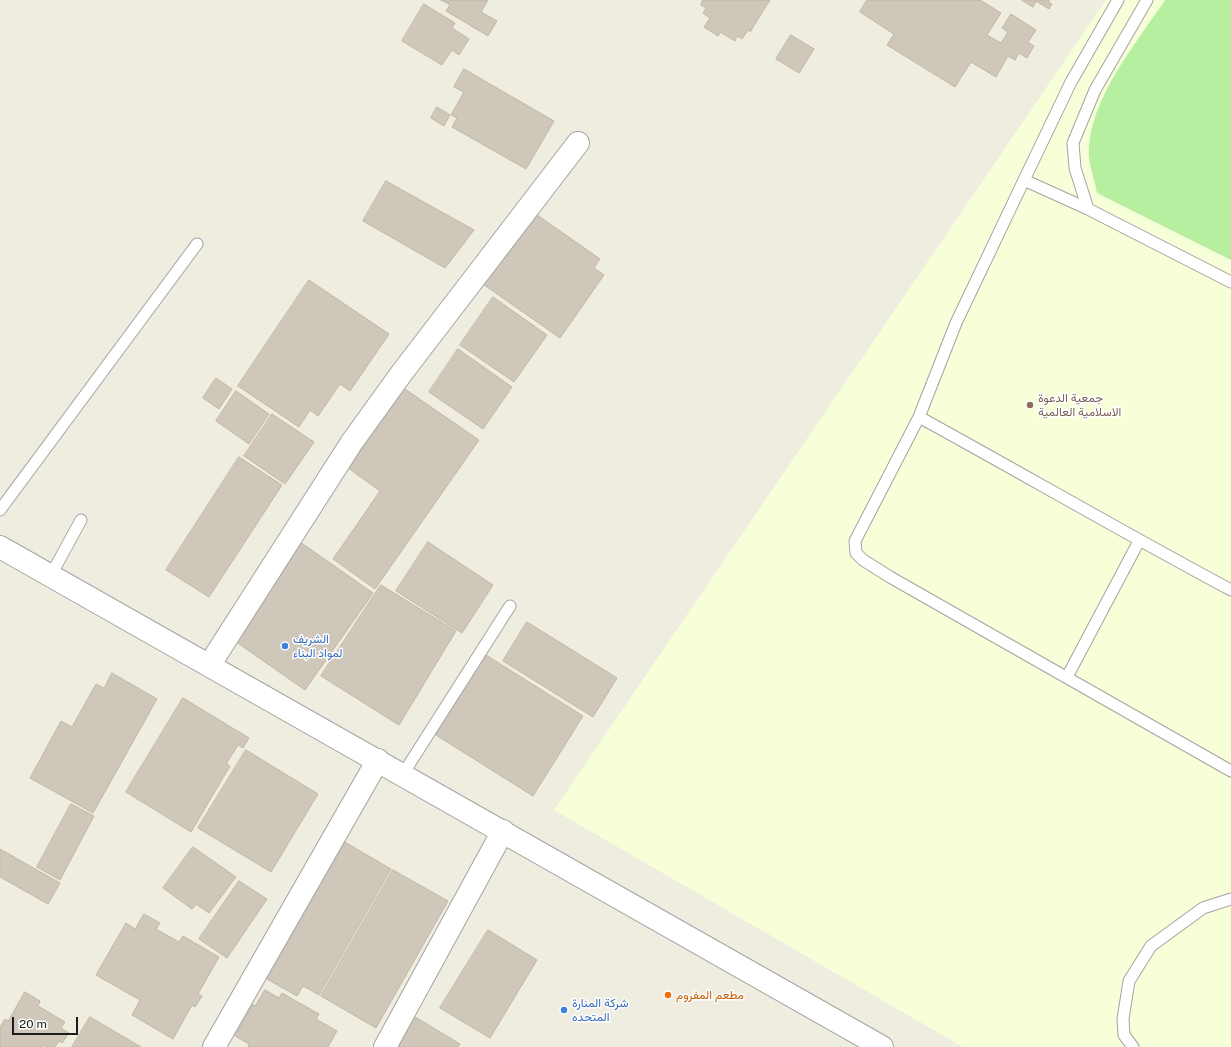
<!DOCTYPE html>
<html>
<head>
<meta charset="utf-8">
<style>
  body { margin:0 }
  #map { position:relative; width:1231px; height:1047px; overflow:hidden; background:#efede0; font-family:"Public Sans",sans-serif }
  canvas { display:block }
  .scale { position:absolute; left:12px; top:1017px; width:66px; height:18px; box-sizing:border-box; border:2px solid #1c1c1c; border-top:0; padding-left:5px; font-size:12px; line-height:14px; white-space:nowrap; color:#1c1c1c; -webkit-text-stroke:3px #fff; paint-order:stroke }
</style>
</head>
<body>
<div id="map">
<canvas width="1231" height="1047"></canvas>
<div class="scale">20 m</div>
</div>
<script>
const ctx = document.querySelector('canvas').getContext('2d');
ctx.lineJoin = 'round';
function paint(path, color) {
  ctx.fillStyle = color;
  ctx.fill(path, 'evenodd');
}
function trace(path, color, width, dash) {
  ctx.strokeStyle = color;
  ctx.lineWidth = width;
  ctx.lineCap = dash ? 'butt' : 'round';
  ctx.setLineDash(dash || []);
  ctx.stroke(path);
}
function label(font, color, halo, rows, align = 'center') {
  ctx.font = font + ' "Public Sans",Vazirmatn,sans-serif';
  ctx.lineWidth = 3;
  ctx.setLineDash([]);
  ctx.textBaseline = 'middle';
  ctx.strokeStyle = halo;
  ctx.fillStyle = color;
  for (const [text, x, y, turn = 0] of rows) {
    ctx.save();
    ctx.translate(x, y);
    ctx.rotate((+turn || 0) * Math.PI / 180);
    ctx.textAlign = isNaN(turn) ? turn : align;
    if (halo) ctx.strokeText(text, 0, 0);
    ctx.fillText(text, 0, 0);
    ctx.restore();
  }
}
const education = new Path2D(`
  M1106 0H1231V1047H963L554 810Z`);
const grass = new Path2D(`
  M1165 0H1231V260L1097 193C1095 181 1090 168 1089 157 1087 101 1136 44 1165 0Z`);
const building = new Path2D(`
  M441 0H488L481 12 497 21 488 36 446 11 450 5Z
  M703 0H770L750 32 748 30 742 39 737 36 735 41 720 32 718 36 704 27 710 18 703 13 706 8 701 5Z
  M867 0H980L1001 13 987 35 1001 43 1008 32 1002 28 1011 14 1036 30 1028 42 1034 46 1027 58 1019 53 1015 60 1008 56 996 77 971 62 955 87 887 45 894 34 860 12Z
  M1022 0H1050L1048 2 1052 4 1049 9 1036 1 1033 7Z
  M424 4 455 23 452 28 469 39 459 55 452 50 442 65 402 41Z
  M791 35 814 49 799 73 776 59Z
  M464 69 554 121 526 169 452 127 457 118 451 115 464 92 454 87Z
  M437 107 450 115 444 126 431 118Z
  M386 181 474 230 445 268 363 221Z
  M530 210 600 259 594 268 604 275 560 338 480 282Z
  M309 280 389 334 350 391 340 384 318 416 310 410 299 427 238 386Z
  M493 297 547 335 514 382 460 345Z
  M458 349 512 387 483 429 429 392Z
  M216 378 232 389 219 409 203 398Z
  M399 385 479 440 375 589 333 559 380 491 344 465Z
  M236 391 269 414 249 444 216 421Z
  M272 414 314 442 285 484 244 456Z
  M239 457 282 485 209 597 166 570Z
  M300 542 373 593 305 690 232 639Z
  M428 542 493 585 462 633 396 591Z
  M381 585 456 631 399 725 321 676Z
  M527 622 617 678 593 717 503 661Z
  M486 655 583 716 533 796 436 735Z
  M112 673 157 699 93 813 30 778 61 721 72 727 96 684 104 688Z
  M183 698 249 738 243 748 238 745 226 764 230 766 191 832 126 792Z
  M246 750 318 794 271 872 198 828Z
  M71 804 94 816 60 880 37 867Z
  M336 837 391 869 319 995 303 986 297 996 258 974Z
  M193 847 236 877 209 913 196 904 192 909 163 888Z
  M0 849 60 883 48 904 0 877Z
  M393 870 448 901 376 1028 321 996Z
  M239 881 267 899 227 958 199 939Z
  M144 914 160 923 156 929 179 942 183 936 219 957 198 994 202 996 195 1007 192 1005 173 1039 132 1015 140 1000 96 975 126 923 135 929Z
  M488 930 537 960 490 1038 440 1008Z
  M265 990 279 998 282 993 319 1014 316 1019 337 1031 328 1047H248L249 1044 235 1036 253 1004 255 1006Z
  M25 992 40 1001 38 1006 65 1022 61 1028 69 1033 62 1043 59 1041 55 1047H48L43 1045 42 1047H0V1027L5 1019 8 1021Z
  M412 1015 460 1044 458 1047H393Z
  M90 1017 141 1047H72Z`);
const service = new Path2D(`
  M1118 0 1071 82 1024 180 956 323 919 417C1023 474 1126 534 1231 590
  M1024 180 1088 209 1231 282
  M1088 209 1075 168 1073 143 1095 90 1147 0
  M919 417 855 541 856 553 863 560 890 577 1231 771
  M0 510 197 244
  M51 575 81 520
  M1067 677 1139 541
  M403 774 510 606
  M1133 1047 1124 1035 1123 1019 1129 981 1151 946 1203 908 1231 899`);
const minor = new Path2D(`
  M210 664 352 442 401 374 578 143
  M214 1047 378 760
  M385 1047 503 831`);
const tertiary = new Path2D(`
  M0 547 882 1047`);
const markers = [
  [1030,405,4,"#8d6e63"],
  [285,646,4,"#3f7fe0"],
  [668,995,4,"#e8710a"],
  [564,1010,4,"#3f7fe0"]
];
const educationNames = [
  ["جمعية الدعوة",1038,398],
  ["الاسلامية العالمية",1038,412]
];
const shopNames = [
  ["الشريف",293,639],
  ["لمواد البناء",293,653],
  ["شركة المنارة",572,1003],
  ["المتحده",572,1017]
];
const foodNames = [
  ["مطعم المفروم",676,995]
];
paint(education, '#f7ffd9');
paint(grass, '#b7efa0');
paint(building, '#cfc7b9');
trace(building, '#c1b6a1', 1);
trace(service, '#a3a3a3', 13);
trace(minor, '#a3a3a3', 24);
trace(tertiary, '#a3a3a3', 24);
trace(service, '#fff', 11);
trace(minor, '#fff', 22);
trace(tertiary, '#fff', 22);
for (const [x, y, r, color] of markers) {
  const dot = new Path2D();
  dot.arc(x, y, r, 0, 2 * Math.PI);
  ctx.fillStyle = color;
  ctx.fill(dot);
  trace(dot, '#fff', 1.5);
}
label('12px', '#785e54', '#fff', educationNames, 'left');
label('12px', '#366cbe', '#fff', shopNames, 'left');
label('12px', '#c56008', '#fff', foodNames, 'left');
</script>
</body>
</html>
